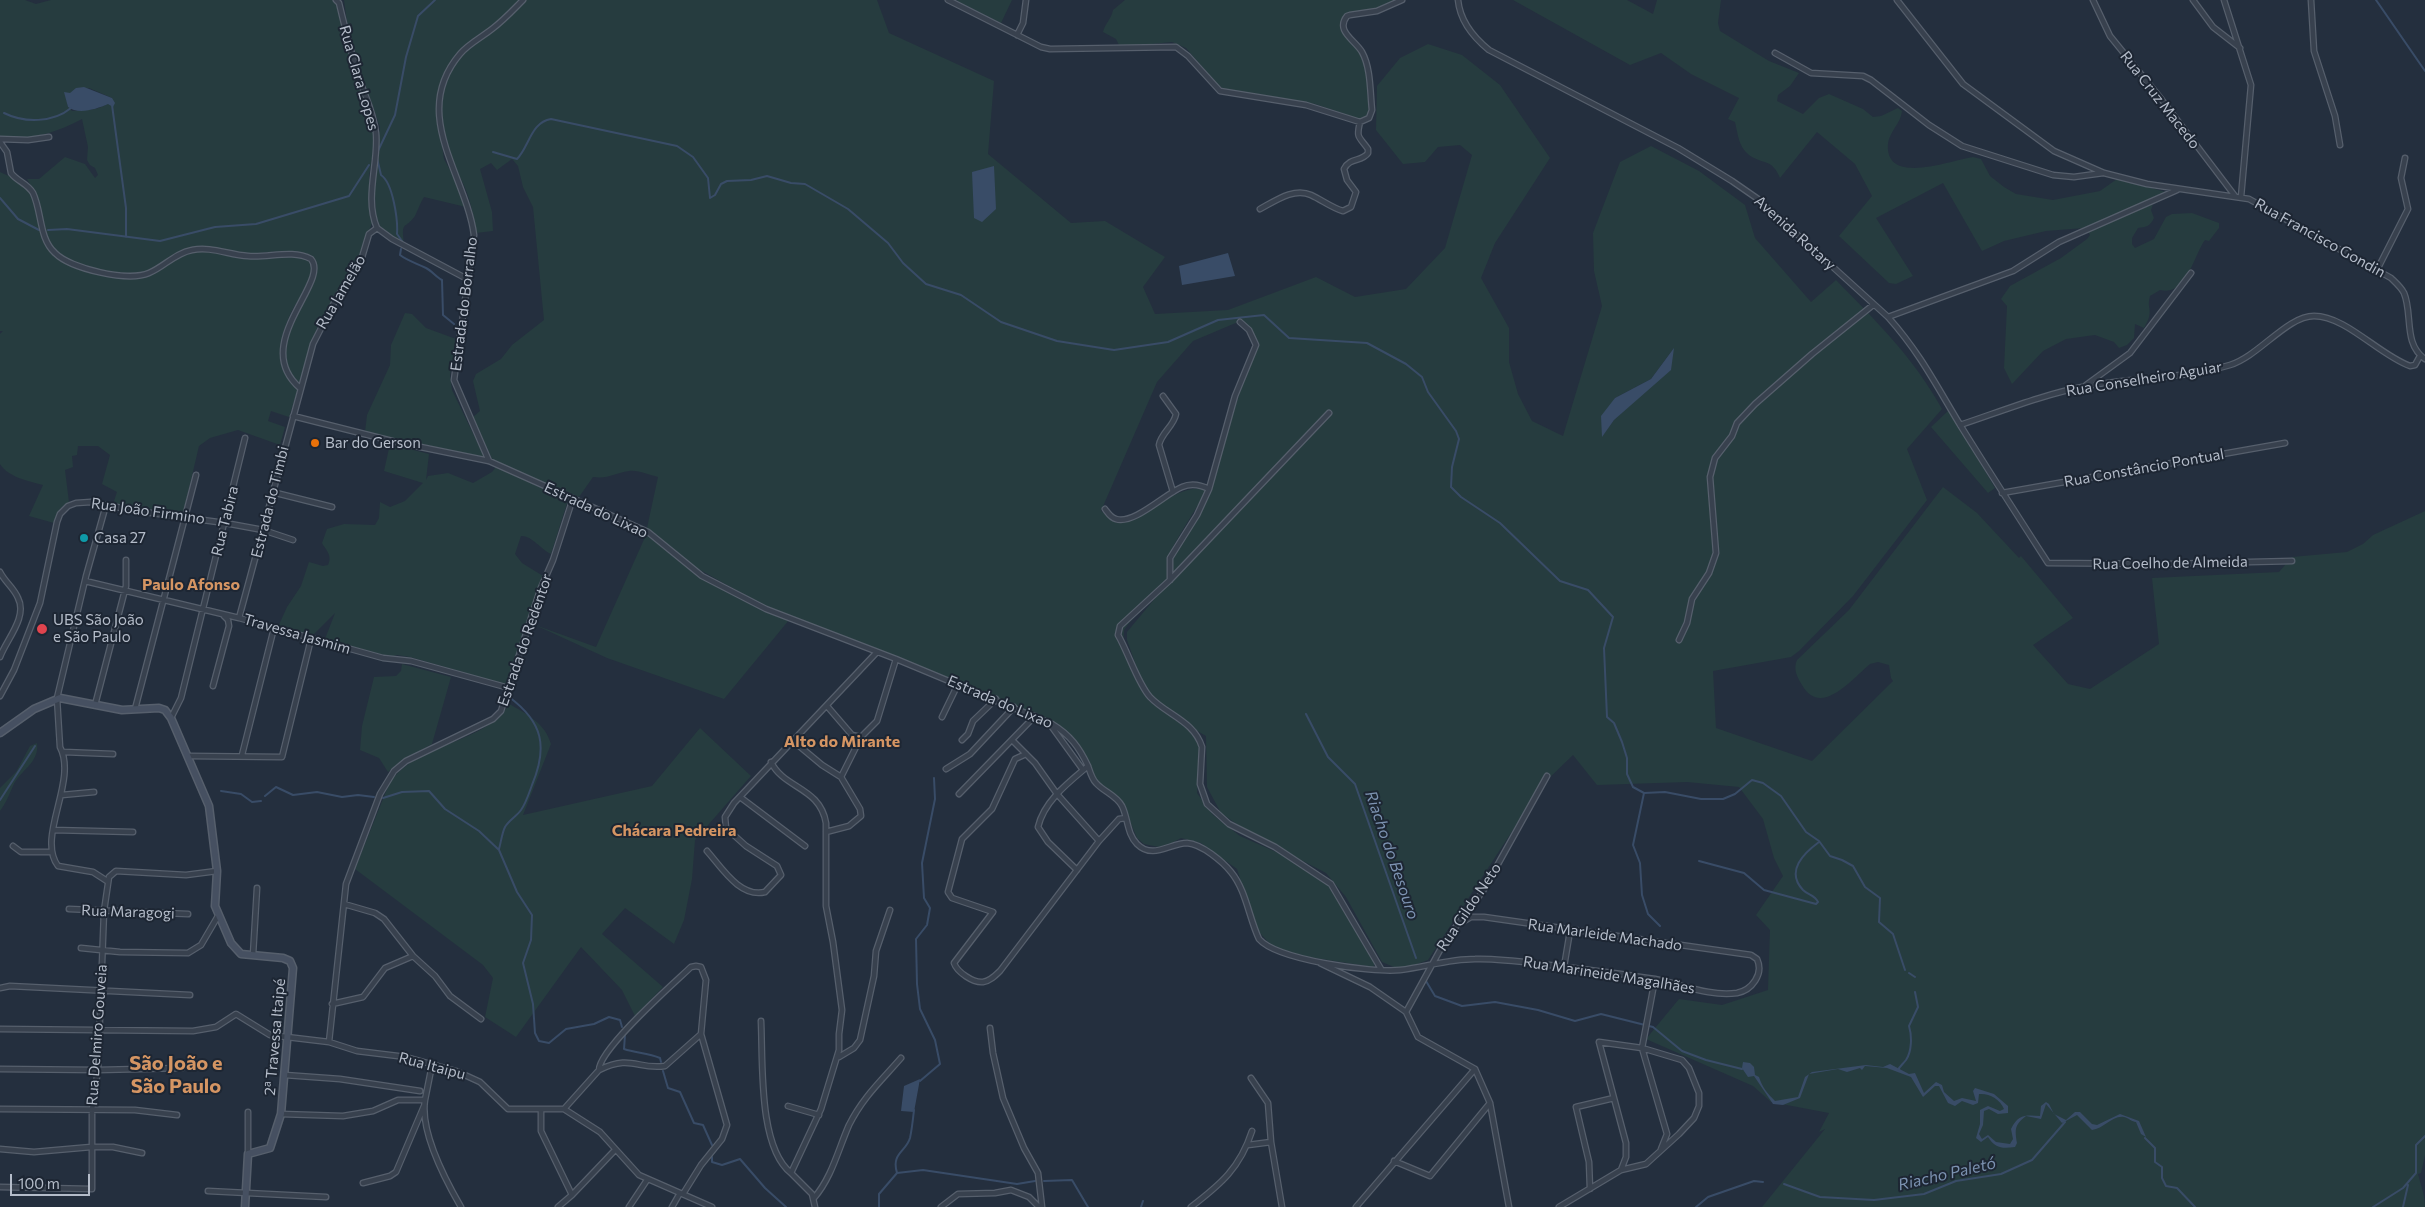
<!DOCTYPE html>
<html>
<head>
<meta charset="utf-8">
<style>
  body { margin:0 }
  #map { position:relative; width:2425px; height:1207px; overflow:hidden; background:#242f3e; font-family:Commissioner,sans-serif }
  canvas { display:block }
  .scale { position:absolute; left:10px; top:1174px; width:80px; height:22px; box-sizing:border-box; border:2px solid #b4bcc9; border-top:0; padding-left:6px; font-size:15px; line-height:18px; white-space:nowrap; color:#b4bcc9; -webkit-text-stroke:4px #1d2633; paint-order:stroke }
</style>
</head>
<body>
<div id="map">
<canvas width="2425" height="1207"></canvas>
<div class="scale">100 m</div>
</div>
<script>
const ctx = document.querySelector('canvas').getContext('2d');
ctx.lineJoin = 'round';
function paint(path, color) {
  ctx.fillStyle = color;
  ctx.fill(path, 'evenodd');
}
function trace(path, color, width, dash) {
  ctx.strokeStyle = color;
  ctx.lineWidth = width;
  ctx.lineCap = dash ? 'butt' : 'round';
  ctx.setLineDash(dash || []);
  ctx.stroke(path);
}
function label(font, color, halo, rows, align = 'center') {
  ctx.font = font + ' Commissioner,sans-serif';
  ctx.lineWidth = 4;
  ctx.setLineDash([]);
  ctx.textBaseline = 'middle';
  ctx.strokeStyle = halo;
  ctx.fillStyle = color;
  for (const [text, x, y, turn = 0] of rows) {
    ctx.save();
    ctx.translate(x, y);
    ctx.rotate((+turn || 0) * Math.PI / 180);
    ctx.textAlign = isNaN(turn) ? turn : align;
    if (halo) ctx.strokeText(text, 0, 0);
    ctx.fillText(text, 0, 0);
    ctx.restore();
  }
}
const green = new Path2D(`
  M0 0H25L36 4 51 0H333L336 3 350 57 373 119 374 148 369 176 373 220 357 265 345 279 317 328 299 383C293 380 288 372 287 365 285 354 286 341 289 331 293 315 330 267 311 256 293 246 266 254 247 254 229 254 213 244 195 247 175 250 162 266 144 272 125 277 71 267 57 252 41 236 41 201 27 179H39L65 157 85 164 95 178 98 175 95 168 90 165 87 160 88 147 82 119C60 131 24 144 0 136ZM89 88 112 98C103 112 87 109 72 111L68 107 66 95Z
  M344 0H520L502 18 455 57 438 90 440 132 444 159 456 181 466 207 424 197C420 203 418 210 415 216 405 230 401 220 404 243L382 231 376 216 374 174 380 127 362 76 347 22Z
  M525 0H877L889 33 994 81 988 154 1071 223 1105 221 1165 257 1143 287 1155 314 1228 310 1316 277 1355 297 1406 289 1445 248 1472 155 1460 145 1438 147 1425 162 1403 164 1376 130 1377 86 1400 58 1428 44 1462 55 1500 85 1550 158 1495 243 1481 278 1509 328V362L1518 394 1532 421 1563 436 1602 306 1594 271 1593 233 1620 162 1651 146 1699 171 1745 205 1755 238 1811 302 1836 280C1876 321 1914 358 1942 409L1907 449 1927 500 1853 596 1799 651 1791 657 1713 671 1716 728 1812 761 1893 681 1891 678 1889 665 1878 662 1870 664C1852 679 1821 718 1802 685 1797 677 1793 669 1797 660L1849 610 1943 487 1977 513 2019 558 2021 556 2073 618 2033 645 2068 684 2090 689 2159 644 2152 578 2279 572 2292 557 2347 552 2363 544 2373 535 2425 511V1155L2421 1173 2418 1174C2421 1186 2425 1195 2425 1207H1762L1825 1129 1819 1132 1829 1113 1771 1102 1753 1086 1646 1039 1679 999 1722 1005 1768 990 1770 930 1756 915 1783 876 1774 858 1763 819 1739 787 1687 782 1597 785 1573 755 1543 784 1428 960 1401 970 1382 962 1346 897 1326 873 1251 834 1221 813 1207 787 1206 736 1177 719 1146 694 1127 640V632L1166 585 1129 623 1124 630 1123 646 1149 701 1192 732 1201 748 1197 793 1213 815 1240 836 1283 855 1326 881 1375 964 1373 967 1296 955 1271 945 1256 929 1237 869 1201 843 1181 838 1172 843 1159 847 1144 844 1137 838 1121 800 1098 782 1075 739 1054 722 877 649 768 608 695 567 647 528 658 477C649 475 639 470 629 471 615 473 609 479 593 477L579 497 497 463 493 461 473 417 480 411 473 381 476 374 501 359 512 345 544 320 533 207 523 187 518 166 512 159 497 170 491 163 480 169 492 212 493 231 476 233C474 215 470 198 462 181 459 175 454 168 451 161 420 72 465 52 525 0ZM1238 322 1248 330 1255 345 1209 489 1170 563 1171 580C1170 576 1167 570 1167 565 1166 551 1199 507 1206 490 1177 482 1150 518 1117 522L1101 511 1157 382 1193 341ZM1673 349 1640 396 1614 420 1602 436 1615 398 1651 379Z
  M958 0H1012L1001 23 957 1Z
  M1125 0H1397L1369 11 1348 13 1341 21C1340 40 1359 45 1364 62 1369 76 1367 95 1369 110L1368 115 1359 119 1315 104 1226 91 1217 84 1186 48 1172 42 1120 47 1116 39 1103 32C1105 23 1111 20 1113 10Z
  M1513 0H1627L1653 14 1657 0H1721L1718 23 1720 31 1769 61 1799 73 1790 86 1778 95 1777 101 1803 114 1819 98 1829 94 1863 109 1873 117 1881 116 1898 108 1902 111C1901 123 1890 131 1888 143 1884 187 1951 160 1973 157L1981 159 1990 176 2004 187 2016 194 2053 200 2100 191 2117 179 2166 192 2084 228 2046 231 2004 241 1982 251 1943 183 1876 218 1913 276 1896 284 1889 283 1839 236 1872 196 1855 164 1817 132 1780 178C1772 158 1763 165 1749 155 1738 146 1738 134 1735 122L1728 119 1739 98 1691 74 1661 53 1630 65Z
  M0 172C8 176 17 178 23 184 50 207 31 255 75 267 93 272 120 280 138 277 157 275 171 258 189 253 209 247 225 258 245 258 265 259 294 248 312 262 318 277 301 295 294 307 279 333 275 368 298 389L289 417 271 411 268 421 285 427 280 445 238 430 210 438 199 446 183 514 113 504 117 492 102 484 110 455 98 446H78L77 455 72 456 73 467 65 470 69 502 60 509 54 523 29 516 43 485C28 481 8 477 0 464V334L3 331H0Z
  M2153 204 2151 210 2154 218C2150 226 2147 227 2138 228L2132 238V244L2135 248 2154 239 2166 217 2172 214 2192 213 2219 223V228L2209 241 2205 240C2194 255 2186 297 2160 290L2150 296C2146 310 2155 310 2144 328L2135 324 2134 338 2127 345 2119 348 2114 342 2095 335 2066 339 2043 351 2012 384 2004 368 2007 306 2001 299 2010 286 2061 258 2087 239 2090 235 2088 231Z
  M405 313 412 314 426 328 456 339 450 375 452 390 483 454V457L365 432 367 415 390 365 391 345Z
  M1949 410 1995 488 1988 493 1931 427Z
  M390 444 429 454 426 480 428 476 448 473 473 483 492 472 496 467 568 500 551 554C540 549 533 536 521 536L515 554 522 563 543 576 507 685 410 657 397 655 391 657 325 639 335 613 312 636 278 627 287 607 301 586 309 562 323 566 328 565C333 555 325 549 322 543L327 529 344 524 375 525 379 518 380 502 390 507 405 501 423 483 384 471Z
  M646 535 706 581 789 620 724 699 607 658 535 625 596 647Z
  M402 664 451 677 432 744 400 762 388 772 379 758 360 750 362 726 374 677 396 676 401 671Z
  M509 704C527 714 545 723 551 744L523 815 652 786 700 728 751 776 695 840 692 879 684 920 674 944 625 908 602 934 663 987 635 1016 622 990 581 947 516 1037 485 1017 493 978 483 965 355 869 389 784C417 741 485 745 509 704Z
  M37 743C40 763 19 771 13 786 9 795 6 803 0 811V788L16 772 30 746Z`);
const water = new Path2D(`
  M84 87 112 98 115 103 113 107 108 104C97 109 78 115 68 107L64 92 70 93 76 88Z
  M994 166 996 209 982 222 974 218 972 172Z
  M1228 253 1235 276 1182 285 1179 266Z
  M1674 348 1671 370 1614 420 1602 437 1601 416 1615 398 1651 379Z
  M1743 1062 1750 1063 1754 1067 1755 1075 1759 1077C1762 1087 1768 1094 1775 1101L1798 1097 1805 1077 1812 1072 1866 1065 1883 1067 1890 1064 1909 1074 1915 1073 1924 1093 1936 1082 1942 1085 1944 1092 1954 1101 1962 1098 1976 1101 1973 1091 1975 1088 1994 1094 2008 1106V1113L1998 1114 1989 1109 1984 1111 1983 1125 1979 1134 1982 1139 1988 1135 1996 1142 2010 1144 2013 1139 2011 1129C2018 1114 2026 1115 2040 1116L2041 1106 2046 1102 2049 1104 2054 1114 2066 1120 2075 1112H2080L2092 1124 2097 1125 2120 1114 2139 1121 2146 1137 2141 1134 2136 1122C2132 1122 2129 1118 2124 1117 2112 1115 2104 1129 2092 1130L2077 1115 2062 1123 2046 1104 2041 1119 2026 1116C2014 1125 2015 1130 2017 1143L2015 1147C2002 1149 1995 1148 1988 1137L1981 1142 1976 1138 1980 1124V1110L1988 1106 2000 1111 2004 1109C2000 1099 1989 1093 1979 1094L1978 1103 1973 1105 1962 1101 1955 1106 1948 1103 1939 1086H1935L1923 1097 1911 1077 1887 1068 1865 1066 1862 1070 1860 1068 1847 1072 1838 1069 1809 1074 1800 1098 1783 1105 1773 1104 1754 1076 1748 1077 1742 1068Z
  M920 1079 914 1112 901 1111 904 1086Z`);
const stream = new Path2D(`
  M2376 0 2425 71
  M112 105 126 208V237
  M4 113C24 123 53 123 71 108
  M493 152 517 159C529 147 531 122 551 119L677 146 693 157 708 178 710 198 715 195 721 184 727 181 751 180 767 176 791 183 805 184 848 209 888 243 903 263 926 284 961 295 1001 322 1057 341 1114 350 1168 342 1218 320 1264 315 1289 338 1367 343 1406 364 1422 377 1428 392 1456 431 1459 439 1452 467 1451 487 1461 497 1500 523 1560 581 1588 590 1613 617 1604 648 1607 717 1614 723 1622 742 1627 758V774L1633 787 1644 793 1665 792 1701 799H1723L1735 794 1752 780 1763 783 1781 796 1806 832 1819 841 1830 856 1842 860 1853 866 1865 887 1880 898 1879 922 1893 934 1905 970
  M377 153 395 115 406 57 418 16 435 0
  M377 158 381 175C393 183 398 220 397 234L402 241
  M0 198 18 219 39 230
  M48 230 67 229 160 241 215 227 256 224 349 196 369 165
  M401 249 400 255C408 261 416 263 426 268 432 271 436 277 442 280L443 315 454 324
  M1306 714 1328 757 1355 784 1416 958
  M221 791 241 794 252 802 261 801
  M1644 793 1633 845 1640 863 1642 895 1648 914 1660 926
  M265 796 276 787 293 795 317 792 342 797 358 795 374 797
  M383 798 402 792 429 791 445 809 479 831 499 850 517 892 532 915 531 940 523 963 533 1004 535 1033 539 1041 549 1043 566 1029 594 1024 609 1017 620 1020 622 1027
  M0 800 35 746
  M499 849C501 842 502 833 505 827 509 820 517 816 521 810 526 803 529 793 532 785 548 747 543 722 509 697
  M1699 861 1744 873 1764 890 1816 904 1818 902C1815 895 1808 895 1803 890 1785 871 1804 853 1819 842
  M1909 973 1915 977
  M1426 981 1435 996 1462 1006 1495 1002 1538 1010 1575 1021 1601 1014 1653 1027 1682 1051 1706 1060 1742 1069
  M625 1035 624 1049C636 1053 648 1053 660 1058L661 1062
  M1898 1070C1900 1066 1903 1064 1906 1060 1912 1051 1912 1036 1909 1026L1918 1007 1915 992
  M663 1071 668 1088 680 1092 694 1123 703 1125 712 1145
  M920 1081 940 1064 935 1040 920 1009 917 984 916 939 927 925 930 908 924 898 922 863 935 799 934 778
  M2145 1138 2155 1148V1162L2162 1167V1178L2166 1186 2177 1188 2195 1207
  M712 1157V1162L722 1165 740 1159 765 1188 786 1207
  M897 1173C891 1153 906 1152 910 1138 912 1129 913 1119 914 1110
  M1044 1181 1072 1180 1088 1207
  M1784 1184 1820 1197 1874 1200 1924 1194 1956 1181 2001 1174 2032 1160 2065 1122
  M879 1207V1194L897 1173 923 1170 1017 1184 1035 1181
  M1141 1207 1143 1201
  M1696 1207 1708 1197 1754 1181 1763 1182
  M2373 1207 2403 1188 2416 1173V1145L2425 1136
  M2403 1207 2408 1185`);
const street = new Path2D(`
  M336 0 339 3C345 28 351 53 359 78 365 96 374 113 376 133 379 162 364 198 377 228L392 239 469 280
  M948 0 1041 47 1050 49 1176 47 1188 56 1220 91 1306 105 1360 122
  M1458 0C1460 21 1473 37 1489 50L1678 148 1732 181 1758 199 1888 317C1921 354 1937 387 1962 428 1990 473 2019 518 2048 563L2167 564 2292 561
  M1897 0 1963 84 2054 151 2104 173 2147 184 2249 199 2391 278C2395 282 2401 287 2404 293 2413 314 2403 344 2425 359
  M2093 0 2110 36 2162 100 2235 196
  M2193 0 2213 27 2240 48
  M2224 0 2251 85 2241 197
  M2311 0 2314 51 2335 116 2340 145
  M1017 35 1023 23 1026 0
  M1775 53 1811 73 1863 76 1871 80 1929 125 1962 146 2053 175 2074 177 2103 173
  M0 139 28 140 49 137
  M0 142 7 152 11 173C18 182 27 183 33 193 42 212 39 239 55 253 71 269 128 282 149 273 164 267 175 253 192 250 211 246 229 255 248 256 269 258 292 249 311 259 331 282 249 344 300 388
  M1260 209C1275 201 1294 187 1311 195 1322 200 1332 208 1343 211L1351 207 1356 192 1347 180 1344 169C1350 157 1362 162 1368 153V149C1359 136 1356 139 1360 122L1369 118 1372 110C1370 92 1371 68 1362 52 1355 40 1335 31 1347 16L1350 15 1377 11 1402 0
  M2377 270 2408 209 2401 178 2405 158
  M1888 317 2013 271 2059 242 2177 190
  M2086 385 2130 353 2191 273
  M1163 396 1176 414C1174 426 1161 433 1159 445L1173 492
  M1329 413 1170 580 1120 626 1118 635C1128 652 1138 684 1150 697 1167 715 1194 721 1202 747L1200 784 1207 804 1229 824 1275 847 1331 884 1381 969
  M293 416 396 442 489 461 648 532 702 576 766 609 896 659 1052 724C1070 735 1079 747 1088 766 1090 772 1092 779 1096 783 1104 792 1116 795 1122 806 1128 818 1127 834 1137 844 1153 860 1170 843 1187 843 1202 844 1223 862 1231 872 1246 890 1249 918 1259 939 1277 960 1372 973 1400 970 1425 967 1449 959 1475 959 1502 958 1530 963 1558 966 1590 970 1623 974 1655 979 1681 984 1710 997 1737 993 1752 990 1764 974 1757 959L1751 955 1484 917H1471L1457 925
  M1960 425C2002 411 2044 394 2087 386 2134 377 2183 379 2230 365 2259 356 2287 316 2314 316 2346 316 2379 355 2410 366L2415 365 2420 356
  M489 461 454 380 474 235C466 175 409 114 460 54 468 44 482 37 492 29 504 20 513 10 523 0
  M272 492 332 507
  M2002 493 2285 443
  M106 505 86 576 57 698 60 747C78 781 36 837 58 866L93 872 107 881
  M1105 509C1108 513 1111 518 1116 519 1134 525 1166 493 1182 487 1191 483 1201 485 1209 489
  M0 572C5 582 14 588 18 598 28 617 6 640 0 657
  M1170 580V558L1197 515 1209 489 1235 396 1256 345 1249 330 1240 322
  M85 581 239 618 383 658 411 661 509 688
  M239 618 313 344 337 297 360 264 369 234 377 228
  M1679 640 1687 623 1692 599 1709 573 1716 553 1710 477 1715 458 1732 436 1737 423 1755 404 1812 354 1873 305
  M213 686 229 626 228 620 223 615
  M0 696 14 670 40 603 57 522 60 514 68 506 76 503 91 502 137 511 225 523 263 530 293 540
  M95 705 126 586V560
  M827 706 852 735 861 737 877 721 896 659
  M135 709 196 475
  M942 717 958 684
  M171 718 181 698 245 438
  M1049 723 1083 770
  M792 740 822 765 841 777
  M962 740 968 734 973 721 996 699
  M1012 740 1035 763 1057 794 1099 841 1000 971C995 976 990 981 983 982 973 983 957 972 954 963L993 912 952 898 948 892 962 839 992 809 1015 759 1026 754
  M64 752 113 754
  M242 755 274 628
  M189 756 282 757 311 639
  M771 762C784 789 820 787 826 823V906L833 942 842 1010 839 1034V1050L821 1109 791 1173 812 1194 815 1207
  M946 769 970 754 1014 707
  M959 794 1035 716
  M62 795 94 792
  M740 797 805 846
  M53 830 133 832
  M826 832 849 826 861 816 860 809 841 777 861 737
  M1099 841 1119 819 1126 818
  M13 846 21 852H52
  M707 851C722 868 740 898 765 892L781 875 777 866 746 846 726 828 725 817 734 803 877 652
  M1077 870 1048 842 1038 827C1044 801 1069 782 1088 766
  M344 904 375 913 384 919 413 956 435 976 450 996 481 1019
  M69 909 188 914
  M81 948 120 952 188 953 201 945 218 916
  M253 955 257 888
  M1320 963 1370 987 1406 1012 1418 1037 1475 1069 1490 1103 1509 1207
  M1564 967 1570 931
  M1655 979 1642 1048 1667 1134 1661 1149
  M0 988 10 986 190 995
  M332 1004 363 997 385 968 413 956
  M1406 1012 1445 941 1483 891 1547 776
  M761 1021C763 1061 758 1147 791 1173
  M990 1028 993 1053 1003 1098 1024 1148 1038 1173 1042 1207
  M0 1029 193 1031 216 1027 236 1014 270 1035 329 1042 357 1051 406 1057 456 1071 480 1082 508 1109H564L600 1132 639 1175 712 1207
  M329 1042 346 884 380 794 394 771 406 761 493 719 501 711 540 590 553 560 573 498
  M839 1057 854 1048 860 1040 874 976 876 951 890 910
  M0 1069 98 1070 182 1068
  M599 1070C632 1054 637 1070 665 1066L701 1034
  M285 1075 340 1079 420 1091
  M1251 1078 1268 1103 1271 1142 1282 1207
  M425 1100C420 1131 446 1181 461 1207
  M788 1106 819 1115
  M0 1109 135 1110 177 1115
  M541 1109V1131L572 1195
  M564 1109 599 1070C599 1049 673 984 691 967L696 966 701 967 706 980 701 1034 727 1125 722 1139 701 1165 683 1194
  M248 1112V1154
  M281 1114 343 1116 373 1111 398 1100H425L432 1065
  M1248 1145 1271 1142
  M0 1149 34 1152 91 1147H113L142 1153
  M1394 1161 1430 1176 1490 1103
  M363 1183 390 1176 396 1172 424 1106
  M0 1187 92 1189V1109L98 1070 104 911 109 877 116 871 186 875 217 871
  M1590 1189 1589 1162 1576 1107 1614 1098
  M208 1191 326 1197
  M814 1198C832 1177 838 1150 849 1125 863 1097 881 1081 901 1058
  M558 1207 572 1195 615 1150
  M629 1207 647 1180
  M672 1207 680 1193
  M941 1207 958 1194 995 1193 1011 1190 1029 1197 1039 1207
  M1191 1207C1221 1184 1240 1168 1252 1131
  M1356 1207 1475 1069
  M1559 1207 1621 1170 1646 1164 1679 1134 1694 1118 1699 1106V1093L1689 1068 1682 1060 1642 1048 1599 1042 1626 1143V1157L1621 1170`);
const secondary = new Path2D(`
  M0 733 34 709 60 698 122 710 159 708 165 710 171 718 209 806 217 871 215 906 231 943 241 954 283 958 290 961 293 968 281 1114 270 1148 248 1154 245 1207`);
const markers = [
  [315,443,5,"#e8710a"],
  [84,538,5,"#0f9aa8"],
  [42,629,6,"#e0444e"]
];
const streetNames = [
  ["Rua Clara Lopes",359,78,74],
  ["Rua Cruz Macedo",2160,100,52],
  ["Avenida Rotary",1795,233,42],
  ["Rua Francisco Gondin",2320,238,29],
  ["Rua Jamelão",341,292,-60],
  ["Estrada do Borralho",464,304,-83],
  ["Rua Conselheiro Aguiar",2144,379,-9],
  ["Rua Constâncio Pontual",2144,468,-10],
  ["Estrada do Timbi",270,502,-76],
  ["Estrada do Lixao",596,510,25],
  ["Rua João Firmino",148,511,8],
  ["Rua Tabira",225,521,-76],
  ["Rua Coelho de Almeida",2170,563,-1],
  ["Travessa Jasmim",297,634,16],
  ["Estrada do Redentor",525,640,-71],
  ["Estrada do Lixao",1000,702,23],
  ["Rua Gildo Neto",1469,907,-56],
  ["Rua Maragogi",128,912,2],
  ["Rua Marleide Machado",1605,935,8],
  ["Rua Marineide Magalhães",1609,975,9],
  ["Rua Delmiro Gouveia",97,1035,-86],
  ["2ª Travessa Itaipé",275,1037,-85],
  ["Rua Itaipu",432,1066,15]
];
const poiNames = [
  ["Bar do Gerson",325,443],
  ["Casa 27",94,538],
  ["UBS São João",53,620],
  ["e São Paulo",53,637]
];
const neighbourhoodNames = [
  ["Paulo Afonso",191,585],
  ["Alto do Mirante",842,742],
  ["Chácara Pedreira",674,831]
];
const waterNames = [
  ["Riacho do Besouro",1392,855,71],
  ["Riacho Paletó",1947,1174,-13]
];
const districtNames = [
  ["São João e",176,1063],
  ["São Paulo",176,1086]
];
paint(green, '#263c3f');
paint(water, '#394c67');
trace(stream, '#394c67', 2);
trace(street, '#565f6c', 7);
trace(secondary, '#565f6c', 9);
trace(street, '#38414e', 4.5);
trace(secondary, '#465061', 6);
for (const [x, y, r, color] of markers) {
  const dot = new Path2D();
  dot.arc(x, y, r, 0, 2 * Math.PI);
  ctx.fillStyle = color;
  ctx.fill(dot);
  trace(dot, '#1d2633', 2);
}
label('15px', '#b4bcc9', '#1d2633', streetNames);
label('15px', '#b4bcc9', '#1d2633', poiNames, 'left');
label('bold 16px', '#d59563', '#1d2633', neighbourhoodNames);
label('italic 16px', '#7c92b1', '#1d2633', waterNames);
label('bold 20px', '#d59563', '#1d2633', districtNames);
</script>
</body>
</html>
